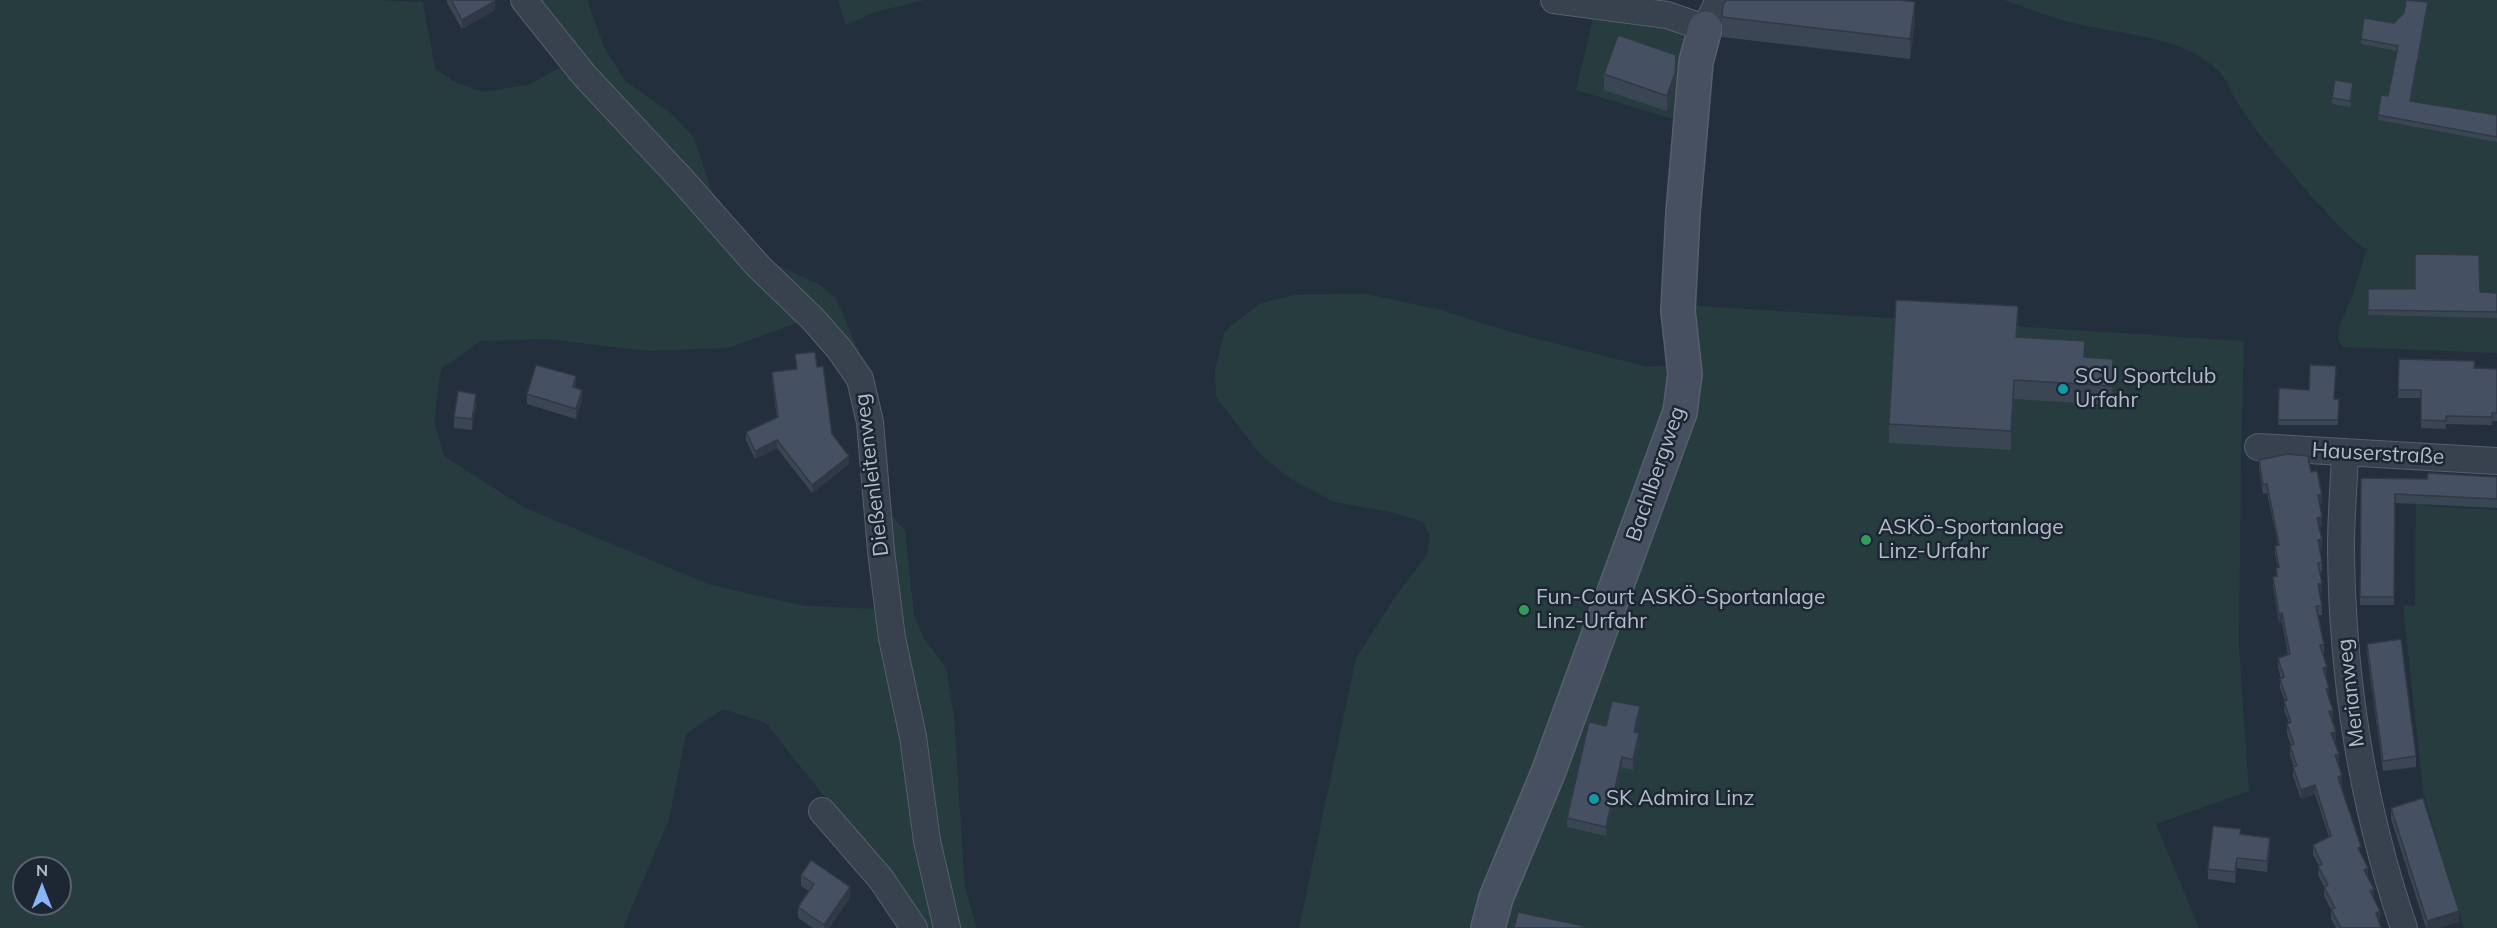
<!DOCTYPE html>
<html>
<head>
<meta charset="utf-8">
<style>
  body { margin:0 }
  #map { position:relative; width:2497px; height:928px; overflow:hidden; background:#242f3e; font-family:Mulish,sans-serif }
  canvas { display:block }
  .north { position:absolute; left:12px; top:856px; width:60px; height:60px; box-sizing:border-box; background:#1d2633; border:2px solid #59626f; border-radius:50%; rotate:0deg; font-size:16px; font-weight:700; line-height:24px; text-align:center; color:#b4bcc9 }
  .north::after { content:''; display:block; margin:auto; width:21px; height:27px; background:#8ab4f8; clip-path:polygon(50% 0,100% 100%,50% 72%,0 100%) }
</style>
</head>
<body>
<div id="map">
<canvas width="2497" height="928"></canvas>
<div class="north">N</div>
</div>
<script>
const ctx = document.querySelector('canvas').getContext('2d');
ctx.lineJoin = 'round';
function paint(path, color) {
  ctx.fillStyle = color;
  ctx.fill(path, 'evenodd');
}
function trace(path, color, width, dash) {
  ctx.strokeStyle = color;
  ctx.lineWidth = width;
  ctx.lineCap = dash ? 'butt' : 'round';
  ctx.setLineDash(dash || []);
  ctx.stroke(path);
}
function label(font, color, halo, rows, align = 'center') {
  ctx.font = font + ' Mulish,sans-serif';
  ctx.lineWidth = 5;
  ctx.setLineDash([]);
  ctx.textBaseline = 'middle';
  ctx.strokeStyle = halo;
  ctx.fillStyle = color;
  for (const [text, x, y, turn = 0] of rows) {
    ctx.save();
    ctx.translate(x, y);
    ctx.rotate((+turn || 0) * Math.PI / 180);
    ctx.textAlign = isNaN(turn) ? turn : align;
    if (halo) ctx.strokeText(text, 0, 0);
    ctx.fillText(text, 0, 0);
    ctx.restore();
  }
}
const green = new Path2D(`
  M0 0H378L423 2 435 68 453 81 482 92 528 85 569 63 805 320 728 348 647 351 547 339 481 341 441 369 434 422 444 456 525 508 711 585 805 606 881 609 939 928H924L911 910 889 867 858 839 766 723 723 709 686 734 669 819 623 928H0ZM24 868H60V904H24Z
  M531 0H587L604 47 625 81 670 112 694 138 711 189 724 212 759 252 773 263 820 285 836 298 879 400 880 428 876 397Z
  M838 0H925L875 12 846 25Z
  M2004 0H2497V353L2342 347 2338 337 2339 327 2352 297 2367 249C2352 246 2268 147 2256 129 2249 119 2241 109 2235 99 2230 90 2226 78 2219 71 2180 34 2118 35 2069 22 2047 16 2025 7 2004 0Z
  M1594 14 1680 30 1685 41 1683 122 1576 90Z
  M1367 294 1441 310 1514 333 1648 367 1676 365 1686 305 2244 341 2241 457 2239 648 2249 791 2156 824 2199 928H1299L1356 658 1394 599 1427 555 1430 535 1422 522 1396 513 1334 502 1291 479 1261 455 1216 397 1215 369 1225 331 1259 304 1293 295Z
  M2416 491H2426L2425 506 2497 510V927L2494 928H2464L2423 792 2403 606 2415 605Z
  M883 517H893L905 530 914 614 924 639 946 668 954 717 965 888 977 928H953Z`);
const street = new Path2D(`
  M524 0 584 75 683 181 758 266 813 319 840 350 860 379 870 422 881 551 892 638 913 737 927 841 947 928
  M1554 0 1667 15 1705 28 1719 0
  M2258 447 2497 461
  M2345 452C2344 484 2341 516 2341 548 2342 678 2362 805 2404 928
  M822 811 881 879 914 928`);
const secondary = new Path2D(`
  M1488 928 1496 898 1548 773 1680 412 1685 374 1678 311 1683 213 1696 62 1705 28`);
const wall = new Path2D(`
  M447 0H494L495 10 462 29 447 3Z
  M2428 8 2411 101 2497 115V142L2378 120V115L2388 96 2397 51 2361 44V39Z
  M1722 17 1915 22 1910 59 1722 37Z
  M1676 70 1675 88 1667 111 1604 90V74Z
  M2353 88 2350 107 2332 104V98Z
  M2368 289 2497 293V318L2368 315Z
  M2018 325 2017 337 2085 357 2113 378 2112 405 2014 399 2011 450 1889 443V424Z
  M795 354 817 367 832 434 849 464 812 493 777 448 755 459 746 440V432L777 418 772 380V372L796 369Z
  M2399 359 2474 368 2497 369V421H2492V425L2446 424V429L2421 428V398H2398Z
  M576 386V388L582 400 576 419 527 404V394Z
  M2279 388 2309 390 2334 399H2339L2338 425H2278Z
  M476 404 472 430 454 428V417Z
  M2259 460 2311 472 2322 504H2320L2322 526 2319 527 2322 549H2320L2322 562V571L2320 572 2322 593H2320L2322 606V615H2318L2324 645V654H2322L2327 676H2325L2333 719 2332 720 2336 741 2334 742 2342 785H2341L2380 920 2379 921 2381 928H2336L2331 919V910L2324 896V887L2318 875 2319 866 2313 855V845L2329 837 2315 794 2301 799 2293 776V767H2294L2290 755V746H2291L2287 733V724L2289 723 2284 710 2285 701 2280 688V679H2281L2278 667V658L2288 655 2282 622 2279 623 2273 586V577L2276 576V568H2278L2275 555V546L2278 545 2267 493 2263 494 2259 469Z
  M2497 477V508L2395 503 2394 605H2360L2361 478 2427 479Z
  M2367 644 2416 756V767L2383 771 2367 654Z
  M1640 716 1636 733 1639 743 1633 770 1622 767 1606 836 1567 827V818L1606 726Z
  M2391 808 2459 922 2439 928H2426L2391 819Z
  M2241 834 2270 848 2267 872 2237 868 2235 883 2208 879V869Z
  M801 875 850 898 829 928H813L798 918V907L809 891 801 886Z`);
const shadedWall = new Path2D(`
  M495 1V10L462 29V20Z
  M1915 2V22L1910 59V39Z
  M2428 2V8L2410 106V101Z
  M1676 55 1675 88 1667 111V96Z
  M2113 359V378L2112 405V386Z
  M576 376V386L573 397V387Z
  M2014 380V399L2011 450V431Z
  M582 390V400L576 419V409Z
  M476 394V404L472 430V419Z
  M777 440V448L755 459V451Z
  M849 456V464L812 493V485Z
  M2318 495H2322V504L2318 505Z
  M2322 517V526L2317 527V518Z
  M2322 539V549H2318V540Z
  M2322 583V593L2318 594V584Z
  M2282 613V622L2279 623V614Z
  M2327 667V676L2323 677V668Z
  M2329 688V698L2326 699V689Z
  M1640 706V716L1634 742V732Z
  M2333 710V719L2329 721V712Z
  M2336 732V741L2331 743V733Z
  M1639 733V743L1633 770V760Z
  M2339 754V763L2335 764V755Z
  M1622 757V767L1606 836V827Z
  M2342 775V785L2338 786V777Z
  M2315 785V794L2301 799V790Z
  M2270 838V848L2267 872V861Z
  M2237 858V868L2235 883V872Z
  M2368 868V877L2364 870Z
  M850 887V898L829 928H824V925Z
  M2374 889V899L2370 891Z
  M2380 911V920L2376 922V913Z
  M2459 911V922L2439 928H2427V921Z`);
const building = new Path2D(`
  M451 0H494L495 1 462 20Z
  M1726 0H1900L1915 2 1910 39 1722 17 1723 5Z
  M2406 0 2428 2 2410 101 2497 115V137L2378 115 2381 95 2388 96 2398 46 2361 39 2364 18 2394 23 2404 13Z
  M1618 35 1676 55 1675 73 1667 96 1604 74Z
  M2335 80 2353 83 2350 101 2332 98Z
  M2415 254 2479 255 2480 292 2497 293V312L2368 310V289H2415Z
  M1896 300 2018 306 2016 337 2085 341 2084 357 2113 359 2112 386 2014 380 2011 431 1889 424Z
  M815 352 817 367 823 366 832 434 849 456 812 485 777 440 755 451 746 432 778 417 772 372 797 369 795 354Z
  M2399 359 2475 361 2474 368 2497 369V413H2492V417L2446 416V421L2421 420V390H2398Z
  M536 365 576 376 573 387 582 390 576 409 527 394Z
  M2310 365 2336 366 2334 399H2339L2338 420H2278L2279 388 2309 390Z
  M458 391 476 394 472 419 454 417Z
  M2287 454 2308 456 2311 472 2317 471 2322 495H2318L2322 517 2317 518 2322 539 2318 540 2322 562 2318 563 2322 583 2318 584 2322 606H2316L2324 645H2320L2327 667 2323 668 2329 688 2326 689 2333 710 2329 712 2336 732 2331 733 2339 754 2335 755 2342 775 2338 777 2361 847 2358 848 2368 868 2364 870 2374 889 2370 891 2380 911 2376 913 2381 928H2341L2331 909 2335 908 2324 887 2328 885 2318 866 2322 864 2313 845 2331 836 2315 785 2301 790 2293 767 2297 766 2290 746 2294 744 2287 724 2291 722 2284 701 2287 700 2280 679 2284 677 2278 658 2290 654 2282 613 2279 614 2273 577 2277 576 2276 568 2279 567 2275 546 2279 545 2267 484 2263 485 2259 460Z
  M2428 473 2497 477V499L2395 494 2394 597H2360L2361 478 2427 479Z
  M2401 639 2416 756 2383 761 2367 644Z
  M1612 701 1640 706 1634 732 1639 733 1633 760 1622 757 1606 827 1567 818 1589 722 1606 726Z
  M2423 798 2459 911 2427 921 2391 808Z
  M2213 826 2241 829 2240 834 2270 838 2267 861 2237 858 2235 872 2208 869Z
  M811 860 850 887 824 925 798 907 814 884 801 875Z
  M1518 912 1593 928H1514Z`);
const markers = [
  [2063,389,6,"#0f9aa8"],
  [1866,540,6,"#2e9e5b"],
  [1524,610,6,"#2e9e5b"],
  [1594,799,6,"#0f9aa8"]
];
const poiNames = [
  ["SCU Sportclub",2075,377],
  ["Urfahr",2075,401],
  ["ASKÖ-Sportanlage",1878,528],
  ["Linz-Urfahr",1878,552],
  ["Fun-Court ASKÖ-Sportanlage",1536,598],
  ["Linz-Urfahr",1536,622],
  ["SK Admira Linz",1606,799]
];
const streetNames = [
  ["Hauserstraße",2378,454,3],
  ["Bachlbergweg",1656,474,-71],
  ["Dießenleitenweg",872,475,-97],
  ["Merianweg",2351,693,-97]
];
paint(green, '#263c3f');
trace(street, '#565f6c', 28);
trace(secondary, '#565f6c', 36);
trace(street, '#38414e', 26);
trace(secondary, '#465061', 33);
paint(wall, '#3b4654');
paint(shadedWall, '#303945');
paint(building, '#455162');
trace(building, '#303945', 1.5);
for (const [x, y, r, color] of markers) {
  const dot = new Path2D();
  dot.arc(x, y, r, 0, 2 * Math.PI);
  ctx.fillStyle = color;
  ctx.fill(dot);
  trace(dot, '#1d2633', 2);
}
label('21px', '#b4bcc9', '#1d2633', poiNames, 'left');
label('21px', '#b4bcc9', '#1d2633', streetNames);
</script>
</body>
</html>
